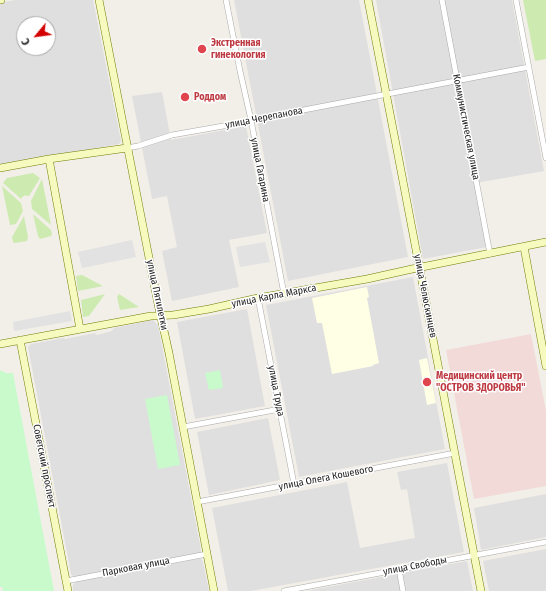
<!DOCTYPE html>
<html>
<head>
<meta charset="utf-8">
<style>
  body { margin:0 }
  #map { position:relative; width:546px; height:591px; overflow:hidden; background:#f2efe9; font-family:"Fira Sans Condensed",sans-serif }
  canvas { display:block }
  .north { position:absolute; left:16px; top:16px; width:40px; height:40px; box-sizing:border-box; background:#fff; border:1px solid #a7a7a7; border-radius:50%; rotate:241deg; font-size:11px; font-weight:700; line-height:16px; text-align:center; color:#222 }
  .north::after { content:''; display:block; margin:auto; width:14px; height:18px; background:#d40000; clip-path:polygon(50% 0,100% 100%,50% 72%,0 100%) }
</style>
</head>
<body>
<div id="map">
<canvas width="546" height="591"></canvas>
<div class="north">С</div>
</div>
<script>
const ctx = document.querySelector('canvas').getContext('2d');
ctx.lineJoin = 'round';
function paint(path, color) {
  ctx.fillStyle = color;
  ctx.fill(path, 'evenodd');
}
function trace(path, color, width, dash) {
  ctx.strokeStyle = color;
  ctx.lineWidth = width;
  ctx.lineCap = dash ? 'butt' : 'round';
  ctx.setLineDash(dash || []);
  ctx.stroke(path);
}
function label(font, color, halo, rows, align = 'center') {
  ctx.font = font + ' "Fira Sans Condensed",sans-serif';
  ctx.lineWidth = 3;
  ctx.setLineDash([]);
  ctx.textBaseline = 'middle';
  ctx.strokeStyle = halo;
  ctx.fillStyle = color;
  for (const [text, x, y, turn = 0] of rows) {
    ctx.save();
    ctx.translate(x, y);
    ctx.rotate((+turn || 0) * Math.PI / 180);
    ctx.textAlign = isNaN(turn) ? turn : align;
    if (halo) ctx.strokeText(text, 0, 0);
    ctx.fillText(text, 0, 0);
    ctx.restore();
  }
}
const residential = new Path2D(`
  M15 0H93L121 141 119 144 0 166V3ZM24 24H48V48H24Z
  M234 0H359L408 257 288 281Z
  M376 0H512L544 171 476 183 487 247 423 259Z
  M162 92 171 140 246 126 267 233 229 240 239 287 172 301 162 251 177 247 167 196 152 199 132 96Z
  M413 277 445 449 299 477 266 305Z
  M247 309 265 406 195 419 177 322Z
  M153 320 158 325 201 550 200 553 197 554 74 577 71 574 28 347 31 344 63 338 65 339 95 333 97 335 112 331 114 328Z
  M268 418 280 480 209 495 197 432Z
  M447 463 464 552 251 591H228L212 508 347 482 360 548 415 538 407 489 401 490 397 472Z
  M546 494V537L481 550 474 508Z
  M546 549V591H489L483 561Z
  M198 559H201L203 562 209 591H73V585L76 582Z
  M467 561 473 591H306Z`);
const commercial = new Path2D(`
  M531 334 546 411V486L474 499 446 350Z`);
const education = new Path2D(`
  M367 287 369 297 367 298 379 363 373 365V366L332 374 322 323H317L312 298Z
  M427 358 436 403 427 405 419 360Z`);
const grass = new Path2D(`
  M523 0H546V59L535 61Z
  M33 173 40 178 29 196C25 195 23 195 21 199L3 183 7 178Z
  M42 179 51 225 32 209 31 201Z
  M2 186 21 203 23 211 16 224 10 225Z
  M33 214 51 230 52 234 51 236 40 239 38 236Z
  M24 216 28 237 27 241 15 243 13 242 12 237Z
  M82 275 103 286 78 291 76 276Z
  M105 294 89 316 83 317 81 300Z
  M119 294 139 307 120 310 117 297Z`);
const park = new Path2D(`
  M0 370 6 373H13L54 591H3L2 587H0Z
  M220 370 223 388 209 390 205 373Z
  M167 395 180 465 158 469 145 399Z`);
const parking = new Path2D(`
  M132 240 136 257 82 268 78 252Z
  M265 242 270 262 240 267 236 247Z
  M70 311 72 321 14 331 13 322Z`);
const street = new Path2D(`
  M226 0 240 71 251 120 284 294
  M442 0 490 254
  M516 0 546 158
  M127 148 138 146 172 135 246 122 251 120 529 67
  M258 298 294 484
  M183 427 280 409
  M197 502 455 453
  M399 569 403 591
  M66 581 207 554
  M284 591 546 542`);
const secondary = new Path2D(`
  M0 0H1
  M99 0 158 304 169 353 214 591
  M368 0C406 197 445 394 481 591
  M49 159 80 329
  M0 168 49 159 127 148
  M524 247 546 366
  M20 340 68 591
  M0 344 151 316 173 315 209 309 258 298 367 279 412 269 546 242`);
const markers = [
  [202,49,5,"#e0444e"],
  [185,97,5,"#e0444e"],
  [427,382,5,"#e0444e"]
];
const healthNames = [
  ["Экстренная",211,43],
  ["гинекология",211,55],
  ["Роддом",194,97],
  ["Медицинский центр",436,376],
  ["\"ОСТРОВ ЗДОРОВЬЯ\"",436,388]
];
const streetNames = [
  ["улица Черепанова",264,118,-11],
  ["Коммунистическая улица",466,127,79],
  ["улица Гагарина",260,170,79],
  ["улица Пятилетки",157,295,78],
  ["улица Карла Маркса",274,296,-11],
  ["улица Челюскинцев",425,296,79],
  ["улица Труда",276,391,79],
  ["Советский проспект",44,466,79],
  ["улица Олега Кошевого",326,478,-11],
  ["улица Свободы",415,566,-11],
  ["Парковая улица",136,567,-11]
];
paint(residential, '#e0dfdf');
paint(commercial, '#f2dad9');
paint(education, '#ffffe5');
paint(grass, '#cdebb0');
paint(park, '#c8facc');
paint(parking, '#e2e2e2');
trace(street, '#a9a9a9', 6);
trace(secondary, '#707d05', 8);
trace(street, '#fff', 5);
trace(secondary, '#f7fabf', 7);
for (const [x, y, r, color] of markers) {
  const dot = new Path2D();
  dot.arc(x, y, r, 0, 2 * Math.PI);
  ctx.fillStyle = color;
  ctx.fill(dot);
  trace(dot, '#fff', 1.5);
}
label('bold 10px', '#be3a42', '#fff', healthNames, 'left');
label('10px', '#222', '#fff', streetNames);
</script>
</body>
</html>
